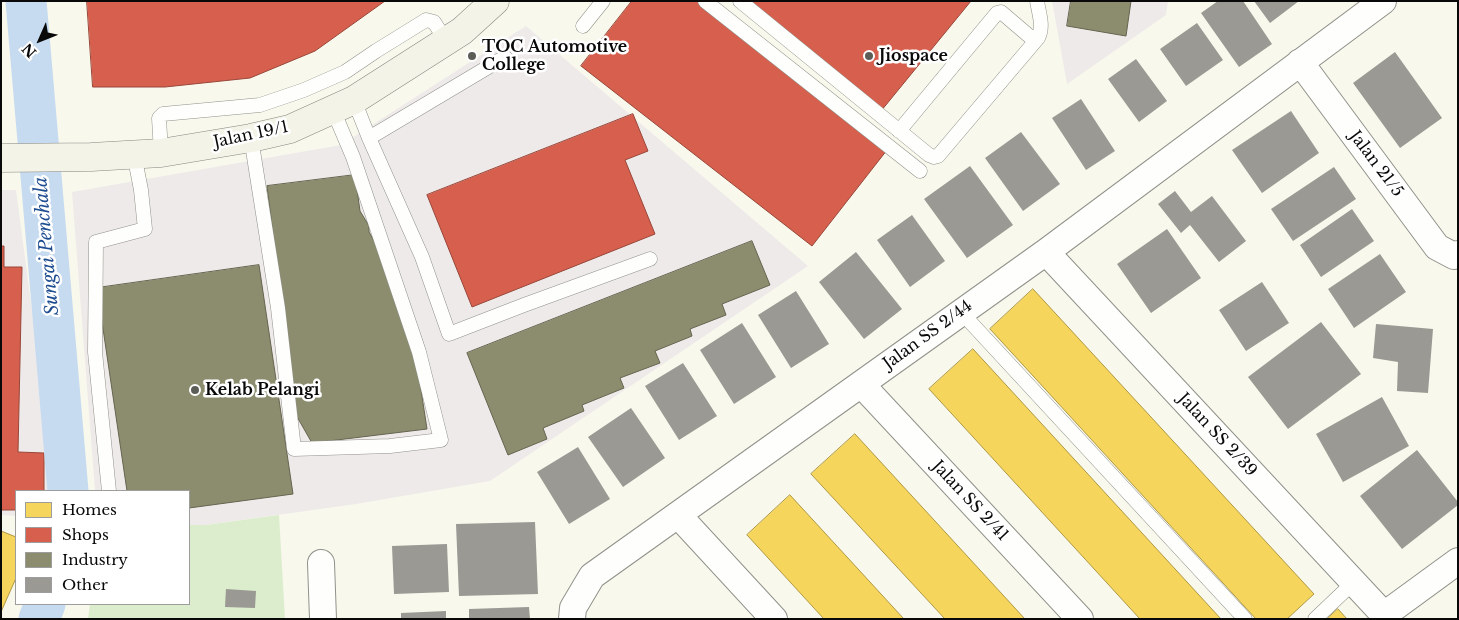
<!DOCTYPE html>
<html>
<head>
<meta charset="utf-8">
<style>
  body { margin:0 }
  #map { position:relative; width:1459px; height:620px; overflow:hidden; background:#f8f8ec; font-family:"Libre Baskerville",serif }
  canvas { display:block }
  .frame { position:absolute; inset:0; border:2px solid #090909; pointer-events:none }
  .legend { position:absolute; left:15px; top:490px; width:175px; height:115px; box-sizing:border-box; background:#fff; border:1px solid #9d9d9d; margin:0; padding:6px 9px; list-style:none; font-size:15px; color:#090909 }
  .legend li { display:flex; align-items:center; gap:10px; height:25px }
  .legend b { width:25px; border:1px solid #9d9d9d }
  .north { position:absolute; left:15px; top:15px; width:50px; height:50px; -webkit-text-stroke:4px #fff; paint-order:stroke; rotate:226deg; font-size:14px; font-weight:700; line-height:20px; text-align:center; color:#090909 }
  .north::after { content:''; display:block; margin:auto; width:18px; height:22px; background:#090909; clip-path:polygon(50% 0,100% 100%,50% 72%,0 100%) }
</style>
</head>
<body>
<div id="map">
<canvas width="1459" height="620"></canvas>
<div class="frame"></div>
<ul class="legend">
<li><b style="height:14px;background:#f6d55c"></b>Homes</li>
<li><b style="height:14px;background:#d6604d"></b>Shops</li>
<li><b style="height:14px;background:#8c8c6e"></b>Industry</li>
<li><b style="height:14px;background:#9a9993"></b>Other</li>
</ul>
<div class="north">N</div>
</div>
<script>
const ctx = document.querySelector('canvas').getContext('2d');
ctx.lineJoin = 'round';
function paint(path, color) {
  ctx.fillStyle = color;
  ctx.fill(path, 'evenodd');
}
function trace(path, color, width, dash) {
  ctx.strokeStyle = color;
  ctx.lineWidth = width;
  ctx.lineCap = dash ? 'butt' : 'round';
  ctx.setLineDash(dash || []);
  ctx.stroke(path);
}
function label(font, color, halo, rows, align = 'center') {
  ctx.font = font + ' "Libre Baskerville",serif';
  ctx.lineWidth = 5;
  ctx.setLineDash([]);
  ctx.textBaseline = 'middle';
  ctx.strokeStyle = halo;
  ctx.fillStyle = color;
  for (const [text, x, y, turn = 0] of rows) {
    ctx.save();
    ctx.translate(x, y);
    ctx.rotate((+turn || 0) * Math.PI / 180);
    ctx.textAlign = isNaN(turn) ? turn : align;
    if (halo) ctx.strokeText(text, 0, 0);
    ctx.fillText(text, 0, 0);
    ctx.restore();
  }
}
const industrial = new Path2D(`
  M1052 1H1168L1166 15 1067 84Z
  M526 26 808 266 490 481 356 504 206 525H189V491H95L72 192 341 145Z
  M1 190H16L51 453 49 491H16V516L1 515Z`);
const green = new Path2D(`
  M279 515 285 619H88L90 604H189V525H206Z`);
const homes = new Path2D(`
  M1033 289 1314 594 1287 619H1256L990 329Z
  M973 349 1221 619H1140L929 389Z
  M855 434 1025 619H945L811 474Z
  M790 495 904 619H824L747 535Z
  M1 531 16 537V578L1 612Z
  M1338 609 1347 619H1327Z`);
const shops = new Path2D(`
  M87 1H385L315 51 250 78 165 87H93Z
  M632 1H697L887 150 812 246 581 66Z
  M745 1H971L881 111Z
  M633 114 648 151 625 160 655 234 472 307 427 195Z
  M1 246H4V267H22L18 452 44 453V491H16V510H1Z`);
const industry = new Path2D(`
  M1071 1H1131L1126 36 1067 26Z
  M355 175 360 211 369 226V232L407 299 427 429 312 443 296 415 267 186Z
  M752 241 770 285 722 304 726 315 690 329 692 336 655 351 660 363 620 378 624 388 582 405 584 411 543 428 547 439 508 455 467 353Z
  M259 265 293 494 189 508V491H127L97 288Z`);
const river = new Path2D(`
  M26 1 68 491
  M39 619 45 604`);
const building = new Path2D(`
  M1218 1H1243L1272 44 1239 67 1201 13Z
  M1254 1H1299L1270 23Z
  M1197 23 1223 60 1186 86 1160 49Z
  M1395 52 1442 118 1400 148 1353 83Z
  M1136 59 1167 101 1139 122 1108 79Z
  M1081 99 1115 151 1086 170 1052 118Z
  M1291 111 1319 153 1262 193 1232 150Z
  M1021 132 1060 184 1023 211 985 158Z
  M970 166 1013 225 967 258 924 199Z
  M1334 167 1356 199 1293 241 1271 209Z
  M1175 191 1191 212 1212 196 1246 241 1219 262 1190 225 1181 233 1158 204Z
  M1352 209 1374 241 1321 277 1300 245Z
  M912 215 945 261 910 287 877 240Z
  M1167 229 1201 278 1151 313 1117 264Z
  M856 252 902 309 864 339 819 282Z
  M1380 254 1406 292 1354 328 1328 289Z
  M1262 282 1289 323 1246 351 1219 310Z
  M796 291 829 344 791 368 758 315Z
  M1321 322 1361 374 1288 429 1248 377Z
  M742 323 776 377 734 404 700 350Z
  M1376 324 1433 329 1428 393 1397 391 1398 362 1373 358Z
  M683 363 717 416 679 440 645 386Z
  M1382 397 1409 446 1343 482 1316 434Z
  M631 408 665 458 623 487 588 437Z
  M578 447 610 499 569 524 537 472Z
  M1417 450 1458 502V505L1402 549 1360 496Z
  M535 522 538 594 459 596 456 524Z
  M447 544 449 592 394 594 392 546Z
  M226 589 256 591 255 608 225 607Z
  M529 607 530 619H469V609Z
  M446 611V619H401V613Z`);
const service = new Path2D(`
  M705 1 920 171
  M740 1 929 155 934 157 938 156 1038 38C1044 26 1039 14 1037 1
  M583 26 603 1
  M354 100 369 138 422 257 449 334 524 305 650 259
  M899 131 997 13 1001 12 1035 41
  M251 138 278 308 294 449 390 446 441 440 419 352 353 157 333 110
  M369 138 505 57
  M161 153 159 118 163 114 260 105 304 90 345 72 376 51 426 20 434 22 446 41
  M961 312 1245 619
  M109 491 95 352 96 242 145 229 141 190 134 154
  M1315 619 1354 582`);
const minor = new Path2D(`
  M1300 62 1437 247 1454 256 1458 254
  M1046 252 1388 619
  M861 384 1080 619
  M678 515 774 619
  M321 563 323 619
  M1384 615 1458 561
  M572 619 573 608 592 576 1046 252 1383 1`);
const secondary = new Path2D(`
  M1 158 91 157 161 153 251 138 290 129 354 100 462 31 495 1`);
const markers = [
  [472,56,5,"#5d5d58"],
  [869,56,5,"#5d5d58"],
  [195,390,5,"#5d5d58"]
];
const poiNames = [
  ["TOC Automotive",482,47],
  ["College",482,65],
  ["Jiospace",879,56],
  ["Kelab Pelangi",205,390]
];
const streetNames = [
  ["Jalan 19/1",251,135,-12],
  ["Jalan 21/5",1376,164,53],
  ["Jalan SS 2/44",928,335,-36],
  ["Jalan SS 2/39",1217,435,47],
  ["Jalan SS 2/41",970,501,47]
];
const waterNames = [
  ["Sungai Penchala",47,246,-95]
];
paint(industrial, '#efeaea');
paint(green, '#dcedce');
paint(homes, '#f6d55c');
trace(homes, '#af9843', 1);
paint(shops, '#d6604d');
trace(shops, '#984639', 1);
paint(industry, '#8c8c6e');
trace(industry, '#656550', 1);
trace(river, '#c6dbf0', 41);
paint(building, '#9a9993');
trace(service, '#91918b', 15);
trace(minor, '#91918b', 28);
trace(secondary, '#878782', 29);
trace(service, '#fefefc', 14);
trace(minor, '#fefefc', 26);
trace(secondary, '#f3f3e8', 28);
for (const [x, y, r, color] of markers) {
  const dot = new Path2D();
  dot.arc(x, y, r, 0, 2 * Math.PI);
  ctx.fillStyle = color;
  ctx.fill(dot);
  trace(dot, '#fff', 2);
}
label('bold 16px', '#090909', '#fff', poiNames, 'left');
label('16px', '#090909', '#fff', streetNames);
label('italic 18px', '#1e4c90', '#fff', waterNames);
</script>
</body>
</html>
